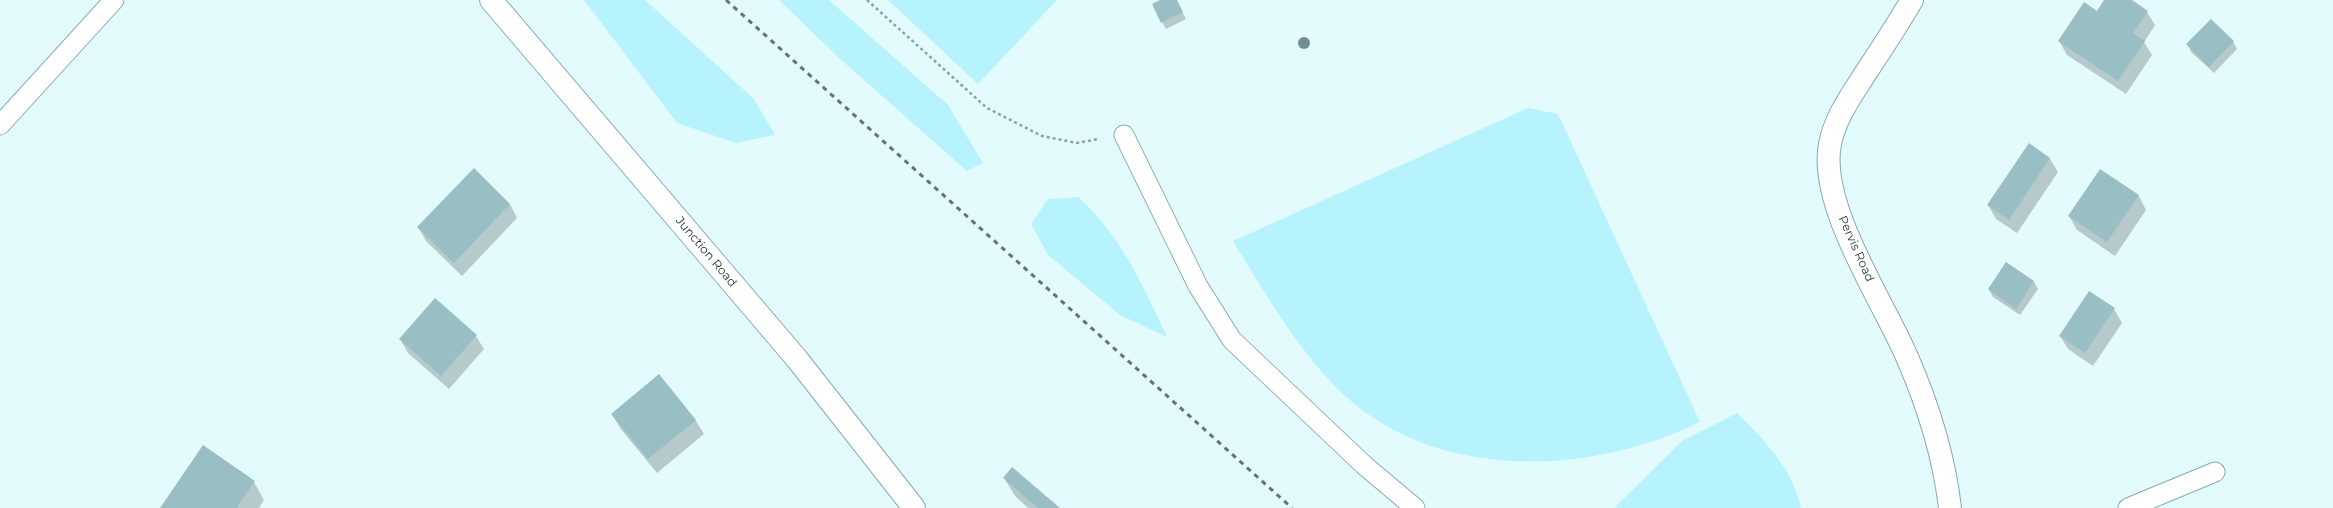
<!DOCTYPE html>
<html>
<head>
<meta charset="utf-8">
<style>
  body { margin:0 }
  canvas { display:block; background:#e4fbfe }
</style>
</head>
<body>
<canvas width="2333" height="508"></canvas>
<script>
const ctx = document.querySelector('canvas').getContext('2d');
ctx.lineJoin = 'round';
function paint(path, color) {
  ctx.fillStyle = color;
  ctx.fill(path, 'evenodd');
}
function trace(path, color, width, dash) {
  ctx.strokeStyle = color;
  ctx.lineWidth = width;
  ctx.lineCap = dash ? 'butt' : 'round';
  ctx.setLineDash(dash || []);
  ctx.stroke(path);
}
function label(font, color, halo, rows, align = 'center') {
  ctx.font = font + ' Montserrat,sans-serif';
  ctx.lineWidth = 3;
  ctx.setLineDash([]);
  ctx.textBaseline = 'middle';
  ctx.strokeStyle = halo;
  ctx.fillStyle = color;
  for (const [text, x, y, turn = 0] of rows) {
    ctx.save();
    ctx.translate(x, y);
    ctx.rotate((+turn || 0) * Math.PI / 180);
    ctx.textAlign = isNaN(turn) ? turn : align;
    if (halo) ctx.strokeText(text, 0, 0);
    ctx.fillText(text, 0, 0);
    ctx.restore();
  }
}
const green = new Path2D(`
  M584 0H645L754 99 775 135 736 143 677 123Z
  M779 0H829L948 105 983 163 967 171 839 58Z
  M888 0H1057L978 84Z
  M1528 108 1558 114 1700 422C1585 478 1425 483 1331 382 1292 340 1263 290 1233 241Z
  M1078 197C1120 234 1144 287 1167 337L1120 315 1048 255 1031 224 1048 199Z
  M1737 413C1764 439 1793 470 1801 508H1614L1682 441Z`);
const shadow = new Path2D(`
  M1162 0H1176L1186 19 1166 29 1162 22Z
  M2105 0H2130L2147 12 2155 25 2144 42 2152 55 2126 94 2067 55 2059 41 2097 12Z
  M2233 41 2237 49 2214 73 2191 52 2187 44Z
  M2029 145 2050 159 2058 172 2017 233 1996 219 1988 205Z
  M2100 170 2139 196 2146 210 2115 256 2077 230 2069 216Z
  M510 204 517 218 462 276 426 241 418 227Z
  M2006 264 2034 282 2038 289 2020 315 1993 297 1989 290Z
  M2114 309 2122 323 2093 366 2068 349 2060 336Z
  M476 336 484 349 449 389 408 353 400 339Z
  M659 376 696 421 704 434 657 473 620 428 612 414Z
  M1004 478 1059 508H1028L1015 496Z
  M254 482 264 500 259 508H161Z`);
const building = new Path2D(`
  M1160 0H1177L1183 12 1161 23 1152 4Z
  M2104 0H2132L2148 11 2133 33 2145 41 2118 81 2058 41 2084 2 2097 11Z
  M2211 19 2234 41 2209 67 2186 44Z
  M2029 143 2050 158 2009 220 1987 205Z
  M474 168 510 204 454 263 417 227Z
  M2100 169 2139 195 2107 242 2068 216Z
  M2006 262 2034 281 2016 309 1988 289Z
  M2089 291 2115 308 2085 353 2059 336Z
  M435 298 477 335 441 376 399 339Z
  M659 374 696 420 648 459 611 414Z
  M203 445 255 481 236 508H160Z
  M1012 467 1060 508H1038L1003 478Z`);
const path = new Path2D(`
  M867 0 987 108 1042 136 1077 143 1098 139`);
const lane = new Path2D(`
  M0 125 114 0
  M1124 135 1198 286 1232 340 1364 465 1415 508
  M2128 508 2215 472`);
const street = new Path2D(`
  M491 0 797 359 914 508
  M1912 0C1897 25 1881 50 1865 74 1851 96 1835 118 1830 144 1818 205 1883 301 1907 357 1928 405 1944 456 1950 508`);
const rail = new Path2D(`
  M726 0 1292 508`);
const trees = [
  [1304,43]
];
const streetNames = [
  ["Pervis Road",1856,249,66],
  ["Junction Road",706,252,50]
];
paint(green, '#b7f3fc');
paint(shadow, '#0003');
paint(building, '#99bec4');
trace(lane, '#85aab0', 21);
trace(street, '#85aab0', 24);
trace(path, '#8ea1a4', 2.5, [3, 3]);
trace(lane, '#fff', 19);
trace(street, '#fff', 22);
trace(rail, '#627476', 3, [5, 5]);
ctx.fillStyle = '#6f8e92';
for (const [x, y] of trees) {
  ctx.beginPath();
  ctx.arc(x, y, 6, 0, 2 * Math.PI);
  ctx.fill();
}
label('12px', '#1d2c2e', '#fff', streetNames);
</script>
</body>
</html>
